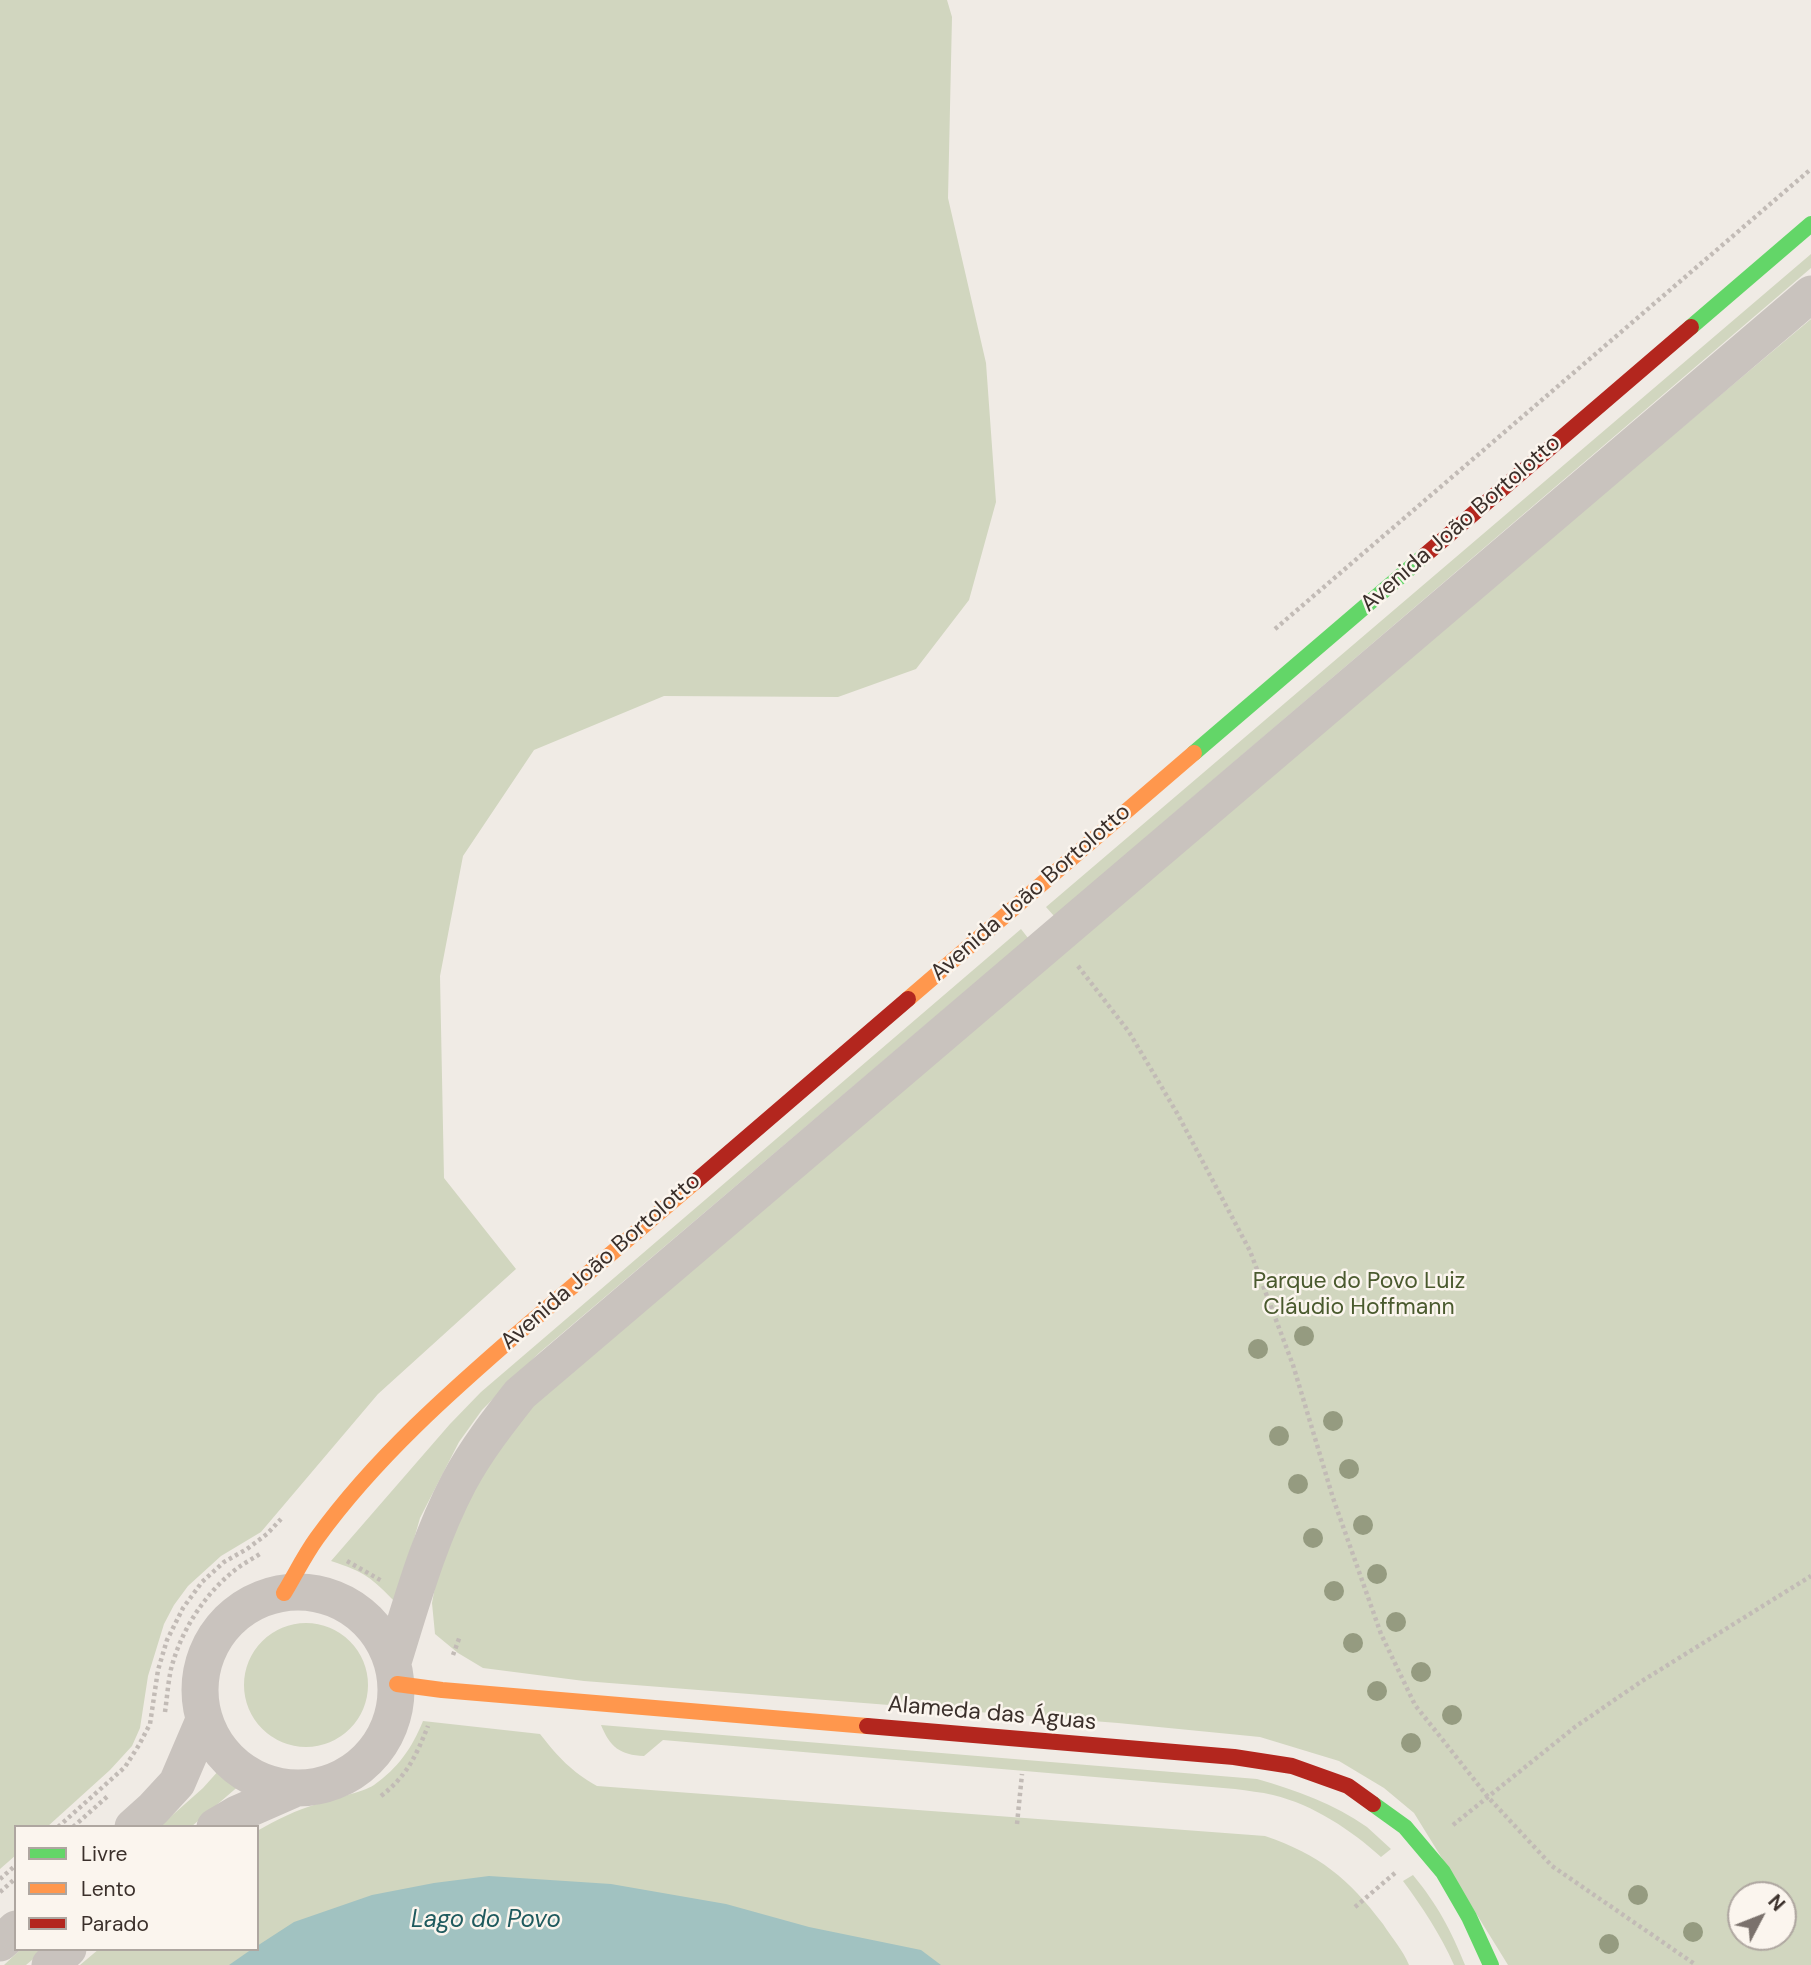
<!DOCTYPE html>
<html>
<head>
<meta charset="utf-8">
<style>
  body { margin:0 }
  #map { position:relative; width:1811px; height:1965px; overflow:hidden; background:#f0ebe5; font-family:"DM Sans",sans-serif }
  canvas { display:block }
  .legend { position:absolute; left:14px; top:1825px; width:245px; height:126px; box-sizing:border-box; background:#fbf5ee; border:2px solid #aea6a0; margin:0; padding:9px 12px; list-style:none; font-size:21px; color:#3b302b }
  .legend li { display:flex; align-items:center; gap:14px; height:35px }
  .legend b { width:35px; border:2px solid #aea6a0 }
  .north { position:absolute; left:1727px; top:1881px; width:70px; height:70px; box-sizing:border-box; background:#fbf5ee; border:2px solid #aea6a0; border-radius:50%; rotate:48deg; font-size:19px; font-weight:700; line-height:28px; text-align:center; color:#3b302b }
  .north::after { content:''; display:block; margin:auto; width:24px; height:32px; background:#7a716c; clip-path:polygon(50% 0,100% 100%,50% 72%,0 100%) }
</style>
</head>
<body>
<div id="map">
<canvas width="1811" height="1965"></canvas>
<ul class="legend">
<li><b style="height:9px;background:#63d668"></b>Livre</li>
<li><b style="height:9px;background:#ff974d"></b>Lento</li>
<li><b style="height:9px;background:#b3261e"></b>Parado</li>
</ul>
<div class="north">N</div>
</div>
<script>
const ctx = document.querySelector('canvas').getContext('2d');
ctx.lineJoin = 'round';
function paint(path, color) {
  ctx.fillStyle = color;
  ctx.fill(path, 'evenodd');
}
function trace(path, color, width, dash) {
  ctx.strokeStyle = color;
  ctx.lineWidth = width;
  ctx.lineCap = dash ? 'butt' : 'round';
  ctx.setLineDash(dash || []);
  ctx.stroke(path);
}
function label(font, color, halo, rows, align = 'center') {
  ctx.font = font + ' "DM Sans",sans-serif';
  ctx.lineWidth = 5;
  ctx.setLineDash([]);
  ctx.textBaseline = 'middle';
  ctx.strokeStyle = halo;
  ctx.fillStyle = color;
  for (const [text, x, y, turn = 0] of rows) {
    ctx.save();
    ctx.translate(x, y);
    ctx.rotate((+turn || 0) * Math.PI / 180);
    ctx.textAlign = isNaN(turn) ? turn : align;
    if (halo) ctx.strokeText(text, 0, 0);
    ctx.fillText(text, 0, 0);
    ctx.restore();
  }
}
const green = new Path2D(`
  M0 0H947L952 17 948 198 986 363 996 502 969 600 916 669 838 697 664 696 534 750 463 856 440 976 444 1178 516 1269 378 1394 261 1532 221 1556 188 1586 174 1605 164 1624 148 1676 140 1728 132 1746 110 1770 47 1827H16V1855L0 1869Z
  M1811 254V268L1054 916 1046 907Z
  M1811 319V1965H1508L1414 1813 1384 1788 1339 1761 1260 1737 1118 1723 584 1681 483 1668 458 1653 435 1634 432 1603 437 1576 457 1520 491 1456 535 1402 1480 597ZM1741 1895H1783V1937H1741Z
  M1021 929 1028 938 539 1353 482 1410 459 1442 420 1518 396 1603C372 1578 365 1572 331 1561L450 1424 481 1392Z
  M244 1685a62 62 0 1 1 124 0a62 62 0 1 1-124 0Z
  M423 1721 540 1734C559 1758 571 1771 597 1786L1265 1836C1320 1855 1348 1878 1383 1924 1392 1938 1403 1950 1409 1965H80L99 1949H257V1831C276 1820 296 1810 317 1804 332 1798 362 1793 374 1785 398 1768 412 1748 423 1721Z
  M601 1725 1257 1779C1296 1790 1334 1804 1367 1827 1375 1834 1383 1842 1391 1849L1381 1857C1351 1830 1314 1805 1273 1795 1261 1792 1248 1791 1235 1789L663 1740 644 1756C620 1755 610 1747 601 1725Z
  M220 1769 231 1779 241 1784 191 1827H159L203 1788Z
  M1413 1875C1437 1904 1451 1930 1465 1965H1454C1440 1934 1423 1908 1403 1881Z
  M21 1949H45L26 1965H4Z`);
const water = new Path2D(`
  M489 1876 611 1884 726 1904 809 1927 921 1950 941 1965H229L252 1949H257V1946L294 1922 372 1895 434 1883Z`);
const path = new Path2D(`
  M1275 629 1811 169
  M1078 966 1129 1032 1177 1113 1250 1251 1293 1365 1333 1498 1381 1634 1415 1705 1488 1797 1552 1866 1696 1965
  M347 1561 382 1581
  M453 1655 460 1636
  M165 1712C167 1698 168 1683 171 1669 181 1630 206 1591 239 1567 246 1562 254 1558 261 1553
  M381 1796C407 1776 416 1756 428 1726
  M1017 1824 1022 1774
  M1453 1825 1575 1727 1642 1681 1811 1576
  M58 1827 125 1767 139 1745 150 1724 158 1670 167 1640 183 1608 202 1582 224 1562 247 1549 267 1534 281 1519
  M73 1827 109 1795
  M0 1879 16 1865
  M0 1892 16 1878
  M1355 1907 1395 1873`);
const street = new Path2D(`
  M200 1690a98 98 0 1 1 196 0a98 98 0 1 1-196 0Z
  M393 1662C412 1601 429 1539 459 1482 476 1450 498 1422 520 1394L1811 294
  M133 1827 153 1809 177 1783 204 1720
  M215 1827 237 1814 294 1789
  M0 1943 16 1929
  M50 1965 68 1949`);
const fast = new Path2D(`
  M1691 327 1811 224
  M1194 753 1424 556
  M1373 1804 1405 1827 1443 1872 1469 1917 1491 1965`);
const slow = new Path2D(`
  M908 999 1194 753
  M284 1593C295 1575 304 1556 317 1538 375 1458 451 1391 525 1327 582 1279 638 1230 695 1182
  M397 1684 442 1690 867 1726`);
const jam = new Path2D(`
  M1424 556 1691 327
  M695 1182 908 999
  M867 1726 1234 1757 1292 1766 1348 1786 1373 1804`);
const trees = [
  [1304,1336],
  [1258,1349],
  [1333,1421],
  [1279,1436],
  [1349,1469],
  [1298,1484],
  [1363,1525],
  [1313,1538],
  [1377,1574],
  [1334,1591],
  [1396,1622],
  [1353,1643],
  [1421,1672],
  [1377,1691],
  [1452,1715],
  [1411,1743],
  [1638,1895],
  [1693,1932],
  [1609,1944]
];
const streetNames = [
  ["Avenida João Bortolotto",1461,524,-41],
  ["Avenida João Bortolotto",1031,893,-41],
  ["Avenida João Bortolotto",601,1262,-41],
  ["Alameda das Águas",992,1714,5]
];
const parkNames = [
  ["Parque do Povo Luiz",1359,1282],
  ["Cláudio Hoffmann",1359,1308]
];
const waterNames = [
  ["Lago do Povo",486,1921]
];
paint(green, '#d1d6bf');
paint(water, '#a1c2c1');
trace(path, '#c2bbb6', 4.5, [3.5, 3.5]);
trace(street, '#c9c3be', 37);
trace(fast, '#63d668', 16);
trace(slow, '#ff974d', 16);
trace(jam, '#b3261e', 16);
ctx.fillStyle = '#959b80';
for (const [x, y] of trees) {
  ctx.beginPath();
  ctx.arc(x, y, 10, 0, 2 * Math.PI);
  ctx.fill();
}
label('23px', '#3b302b', '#fbf5ee', streetNames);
label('23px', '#4a5a2e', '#fbf5ee', parkNames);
label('italic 24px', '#1f5a5e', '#fbf5ee', waterNames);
</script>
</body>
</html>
